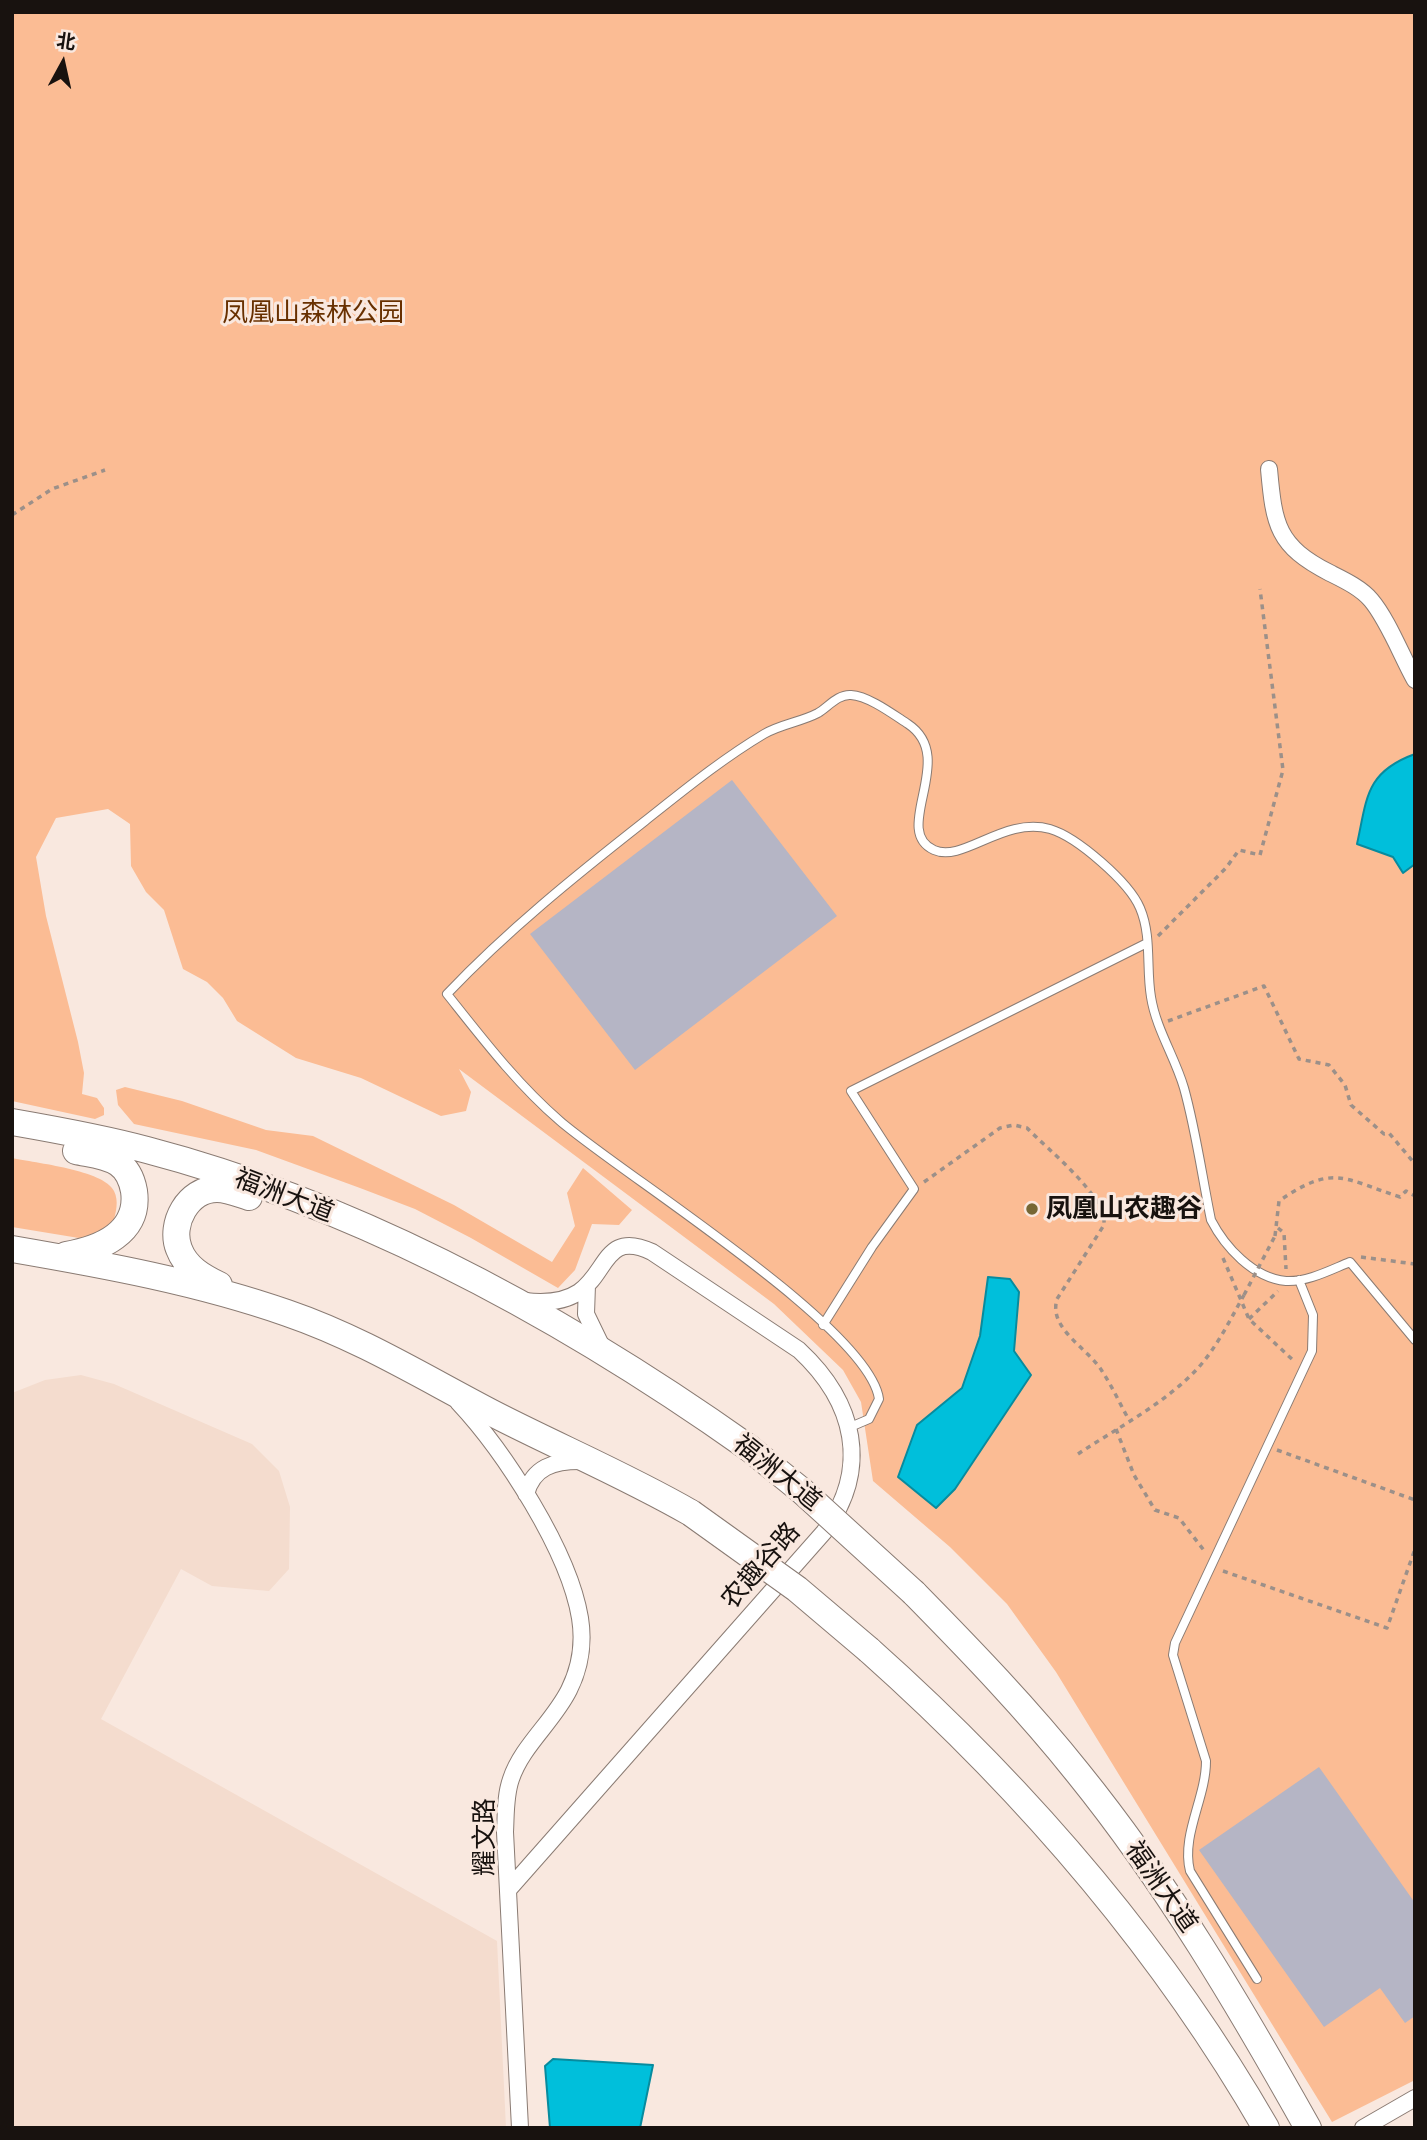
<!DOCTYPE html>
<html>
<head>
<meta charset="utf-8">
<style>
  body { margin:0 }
  #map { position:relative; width:1427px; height:2140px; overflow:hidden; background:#f9e8df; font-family:Cabin,"Noto Sans SC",sans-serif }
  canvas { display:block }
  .frame { position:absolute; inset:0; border:14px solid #18120f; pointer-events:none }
  .north { position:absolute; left:28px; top:28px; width:70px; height:70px; -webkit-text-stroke:5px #f9e8df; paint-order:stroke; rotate:8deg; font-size:19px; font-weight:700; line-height:28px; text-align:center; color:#18120f }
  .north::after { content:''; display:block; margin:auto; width:24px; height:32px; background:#18120f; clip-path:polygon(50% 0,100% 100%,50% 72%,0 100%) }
</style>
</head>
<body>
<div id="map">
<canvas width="1427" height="2140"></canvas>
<div class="frame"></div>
<div class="north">北</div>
</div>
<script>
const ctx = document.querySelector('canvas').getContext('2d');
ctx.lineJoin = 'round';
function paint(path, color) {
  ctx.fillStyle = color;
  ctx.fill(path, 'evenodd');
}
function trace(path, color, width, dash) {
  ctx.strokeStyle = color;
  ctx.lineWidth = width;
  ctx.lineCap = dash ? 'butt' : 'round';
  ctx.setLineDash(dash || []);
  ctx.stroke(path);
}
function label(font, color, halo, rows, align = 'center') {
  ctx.font = font + ' Cabin,"Noto Sans SC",sans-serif';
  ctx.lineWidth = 6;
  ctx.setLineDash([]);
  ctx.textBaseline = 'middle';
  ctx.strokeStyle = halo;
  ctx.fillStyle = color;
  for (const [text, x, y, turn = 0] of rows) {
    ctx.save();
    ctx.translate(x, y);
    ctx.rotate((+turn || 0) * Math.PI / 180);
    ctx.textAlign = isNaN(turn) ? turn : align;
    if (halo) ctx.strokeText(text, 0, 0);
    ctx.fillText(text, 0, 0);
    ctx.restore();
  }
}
const built = new Path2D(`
  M81 1375 114 1384 252 1444 279 1471 290 1507 289 1569 269 1591 212 1586 181 1569 101 1719 497 1941 506 2128H12V1393L45 1380Z`);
const green = new Path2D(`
  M12 12H1415V2080L1332 2122 1056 1672 1007 1604 950 1547 873 1481 861 1402 843 1370 774 1304 459 1069 471 1092 466 1111 441 1116 361 1078 296 1058 237 1021 223 998 207 982 183 969 164 910 146 892 131 866 130 824 108 809 56 818 36 857 46 916 78 1042 84 1073 82 1094 97 1098 104 1108V1115L95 1119 12 1101Z
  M125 1087 182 1101 266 1130 313 1136 454 1205 552 1262 575 1226 567 1193 583 1168 632 1210 619 1225 592 1224 575 1270 558 1288 471 1238 415 1209 360 1188 256 1150 134 1124 118 1105 116 1090Z
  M12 1158C35 1163 104 1170 114 1191 119 1201 116 1212 113 1223L85 1239 12 1227Z`);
const water = new Path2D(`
  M1415 754V864L1403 873 1393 857 1357 844C1367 799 1365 772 1415 754Z
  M988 1277 1010 1279 1019 1292 1014 1351 1031 1375 955 1489 936 1508 898 1477 917 1425 962 1388 980 1336Z
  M553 2059 653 2065 640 2128H550L545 2066Z`);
const building = new Path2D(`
  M732 780 837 916 635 1070 530 934Z
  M1319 1767 1415 1903V2016L1405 2023 1380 1988 1324 2027 1199 1850Z`);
const path = new Path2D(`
  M12 515 52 489 105 470
  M1158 936 1226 868 1239 850 1260 855 1283 770 1260 589
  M1168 1021 1264 986 1299 1059 1329 1065 1345 1085 1351 1105 1384 1134 1389 1133 1415 1164
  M924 1182 1000 1128 1014 1125 1027 1128C1048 1150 1107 1196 1104 1225L1057 1299C1048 1329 1088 1348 1102 1371 1112 1386 1120 1404 1129 1420
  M1278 1228 1284 1233 1286 1269
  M1275 1236 1279 1201C1333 1164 1342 1178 1400 1197L1406 1191 1415 1196
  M1361 1257 1415 1264
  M1223 1258 1249 1319 1295 1362
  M1249 1319 1278 1291
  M1116 1429 1134 1475 1155 1510 1179 1518 1206 1553
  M1277 1450 1415 1500
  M1078 1454C1117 1428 1166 1403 1198 1368 1217 1347 1230 1320 1244 1295
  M1223 1571 1387 1628 1415 1549`);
const service = new Path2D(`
  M823 1325 872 1247 914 1189 851 1091 1147 943
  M848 1428 869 1419 879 1399C869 1327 621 1174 560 1121 517 1084 482 1038 447 994 508 930 575 876 645 821 683 791 722 759 764 734 781 724 801 722 818 713 828 707 838 694 851 695 869 696 894 715 908 724 959 758 890 830 934 850 963 863 1004 816 1050 829 1077 837 1129 882 1140 908 1152 936 1146 968 1151 997 1156 1029 1175 1057 1184 1088 1196 1131 1202 1176 1211 1220 1225 1247 1253 1278 1286 1281 1308 1282 1330 1270 1350 1262L1415 1340
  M1257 1979 1190 1871C1181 1835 1206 1798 1206 1761L1173 1655 1175 1643 1312 1351 1313 1315 1299 1280`);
const minor = new Path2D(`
  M1269 469C1274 525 1277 546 1330 573 1344 580 1361 588 1371 600 1388 620 1402 657 1415 680
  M587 1285 586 1314 601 1345
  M458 1402C504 1451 569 1551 580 1618 584 1643 580 1668 569 1690 553 1722 522 1746 511 1779 505 1796 506 1815 505 1832L520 2128
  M526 1494C533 1467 554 1461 580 1461
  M509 1889 824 1532C871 1468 855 1402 799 1350L652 1252C605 1230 608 1272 579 1292 564 1302 542 1303 525 1301
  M1363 2128 1415 2098`);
const primary = new Path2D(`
  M12 1122C58 1130 103 1138 147 1150 364 1207 567 1319 749 1448
  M12 1249C105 1265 198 1282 287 1313 360 1338 423 1377 492 1413 558 1447 627 1476 691 1513
  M66 1255C100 1249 140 1233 134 1191 132 1180 127 1169 118 1163 106 1155 90 1154 76 1151
  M219 1285C203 1277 186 1268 179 1249 169 1224 188 1189 217 1189 228 1189 239 1194 249 1197
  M914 1593C971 1651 1027 1709 1078 1773 1167 1883 1239 2005 1308 2128
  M869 1650C1025 1789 1161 1946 1266 2128`);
const pathBridge = new Path2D(`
  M1244 1295 1275 1236`);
const primaryBridge = new Path2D(`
  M749 1448 802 1491 914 1593
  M691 1513 797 1589 869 1650`);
const markers = [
  [1032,1209,7,"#766734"]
];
const parkNames = [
  ["凤凰山森林公园",313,313]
];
const streetNames = [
  ["福洲大道",284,1196,21],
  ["福洲大道",777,1473,39],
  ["农趣谷路",761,1566,-49],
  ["耀文路",485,1837,-90],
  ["福洲大道",1161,1887,55]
];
const poiNames = [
  ["凤凰山农趣谷",1046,1209]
];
paint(built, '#f4dcce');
paint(green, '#fbbc94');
paint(water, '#00bfdb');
trace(water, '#078b9e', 2);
paint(building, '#b5b5c5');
trace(service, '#8a7b73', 10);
trace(minor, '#8a7b73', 18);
trace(primary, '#8a7b73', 28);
trace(path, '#9c9089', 3.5, [5, 5]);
trace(service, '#fff', 8);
trace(minor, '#fff', 16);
trace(primary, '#fff', 26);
trace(primaryBridge, '#8a7b73', 28, []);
trace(pathBridge, '#9c9089', 3.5, [5, 5]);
trace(primaryBridge, '#fff', 26);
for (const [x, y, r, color] of markers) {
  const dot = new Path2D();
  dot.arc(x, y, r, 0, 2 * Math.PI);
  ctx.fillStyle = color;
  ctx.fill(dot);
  trace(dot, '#f9e8df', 2.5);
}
label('26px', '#683000', '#f9e8df', parkNames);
label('26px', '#18120f', '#f9e8df', streetNames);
label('bold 26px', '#18120f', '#f9e8df', poiNames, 'left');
</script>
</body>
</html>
